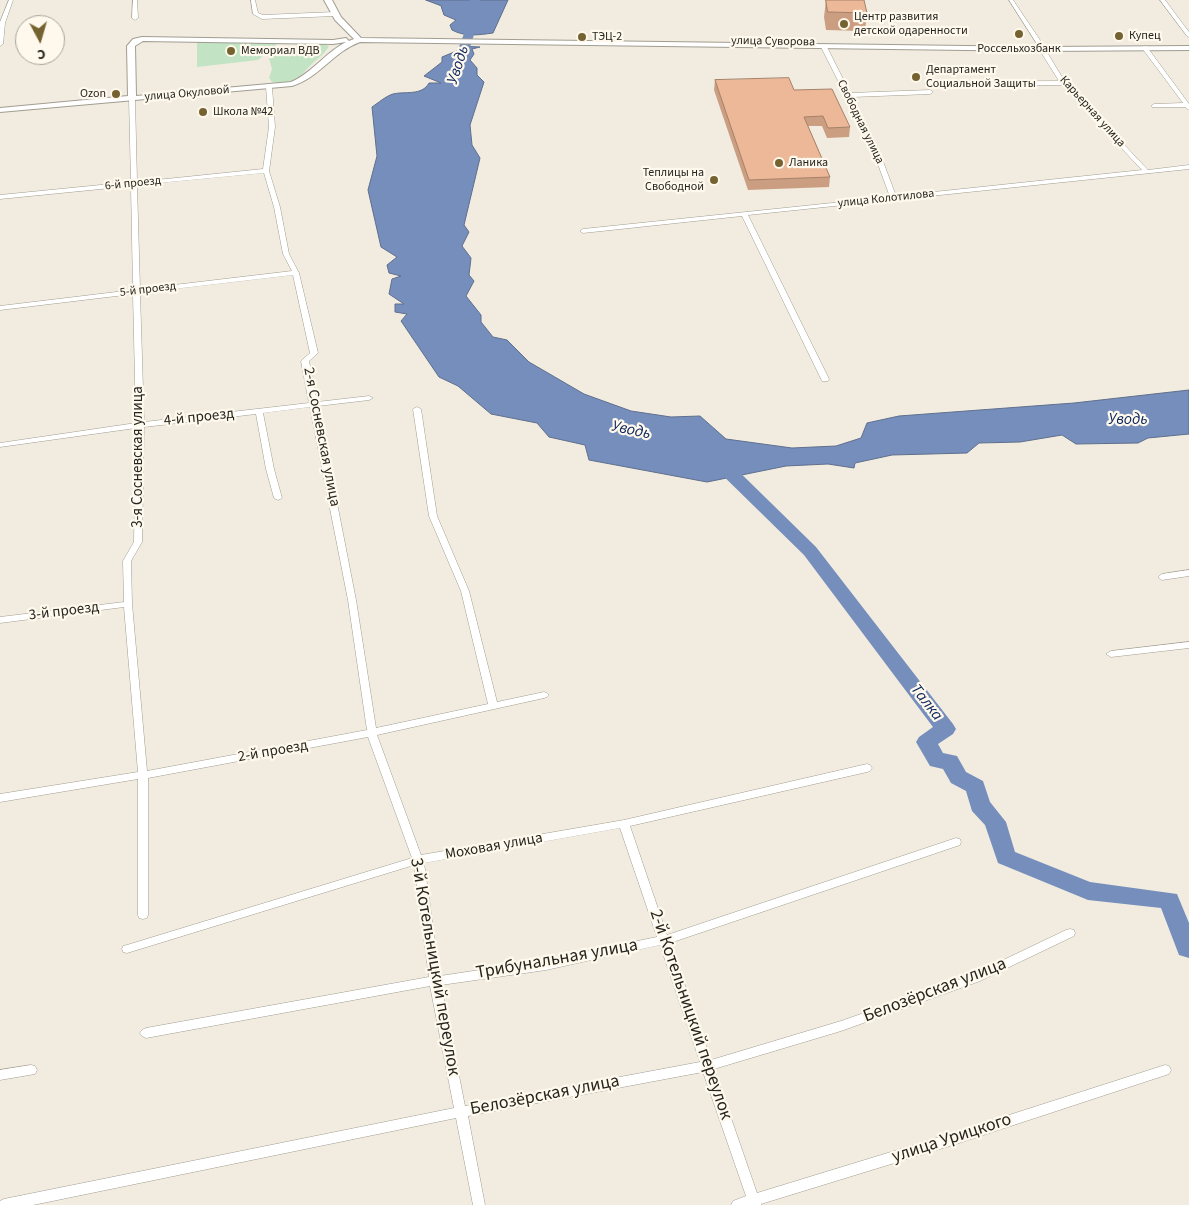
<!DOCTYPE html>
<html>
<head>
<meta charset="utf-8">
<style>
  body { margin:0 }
  #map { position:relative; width:1189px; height:1205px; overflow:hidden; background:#f1ecdf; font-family:"Source Sans 3",sans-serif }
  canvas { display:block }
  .north { position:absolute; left:15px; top:15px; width:50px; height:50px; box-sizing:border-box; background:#fef9ec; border:1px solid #a8a49a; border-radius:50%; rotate:174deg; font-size:14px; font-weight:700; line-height:20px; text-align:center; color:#262520 }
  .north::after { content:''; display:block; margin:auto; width:18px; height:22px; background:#756231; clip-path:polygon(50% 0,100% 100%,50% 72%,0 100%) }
</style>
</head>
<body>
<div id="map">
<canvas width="1189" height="1205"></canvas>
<div class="north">С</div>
</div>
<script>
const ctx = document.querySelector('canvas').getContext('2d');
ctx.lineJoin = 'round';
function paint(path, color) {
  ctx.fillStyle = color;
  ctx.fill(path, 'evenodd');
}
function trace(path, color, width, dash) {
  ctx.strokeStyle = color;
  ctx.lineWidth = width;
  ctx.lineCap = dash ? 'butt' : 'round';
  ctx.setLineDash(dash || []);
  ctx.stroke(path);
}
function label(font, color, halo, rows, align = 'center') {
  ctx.font = font + ' "Source Sans 3",sans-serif';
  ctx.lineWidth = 4.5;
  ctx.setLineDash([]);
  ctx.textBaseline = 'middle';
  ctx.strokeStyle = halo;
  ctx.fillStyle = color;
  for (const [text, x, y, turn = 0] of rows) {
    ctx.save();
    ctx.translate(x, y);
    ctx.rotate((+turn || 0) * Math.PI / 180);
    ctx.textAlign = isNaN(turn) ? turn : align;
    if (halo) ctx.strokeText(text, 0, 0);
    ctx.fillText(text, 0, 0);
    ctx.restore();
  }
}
const green = new Path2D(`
  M197 42 278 43 258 60 197 67Z
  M322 44 329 46C325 53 321 56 315 61 299 75 298 86 272 82L269 78 272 69 269 58 282 47Z`);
const water = new Path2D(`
  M426 0H508L493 33C479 35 465 37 452 30L450 25 456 20 444 15 441 6Z
  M460 46 480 47 472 49 474 54 470 60 477 68V75L484 82 470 125 472 145 480 158 464 225 469 232 462 246 471 258 469 275 474 281 466 296 481 315V322L493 337 507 340 529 362 584 394 631 411 671 417 700 416 726 439 792 448 836 446 861 438 867 423 899 416 1074 403 1189 390V434L1148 438 1138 443 1076 444 1062 435 1020 442 979 443 967 453 892 455 855 463 854 468 828 464 786 466 707 482 589 460 585 445 549 437 537 423 491 414 458 386 439 377 401 321 407 314 395 312V304H404L389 294 392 279 401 276 389 273 387 265 397 257 381 247 368 190 377 156 372 107C378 103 386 96 393 94 405 91 422 96 429 83H441L424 76 442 62V57L459 50Z`);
const river = new Path2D(`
  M470 0H480L477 25 463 70 457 73 451 70 467 25Z
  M716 454 722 455 816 547 953 724 956 729 953 734 938 744 943 753 957 756 966 772 983 781 990 802 1006 822 1015 852 1090 882 1177 894 1189 923V958L1179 955 1161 908 1088 900 998 863 985 825 972 811 966 791 951 783 943 769 930 766 916 742 919 737 933 727 804 555 710 463 708 459 710 455Z`);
const minor = new Path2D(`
  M9 0H13L5 23 3 44 0 46V22Z
  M133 0H137L138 18 135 20 132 18Z
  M251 0H255L258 13 263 15 335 12 338 14 335 16 262 19 253 14Z
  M1009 0H1013L1044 46 1043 47H1039Z
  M1160 0H1165L1189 32V37L1187 36Z
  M824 45 827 47 850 93 930 90 933 92 930 94 852 97 878 148 896 196 1142 170 1062 85 927 86 924 84 927 82 1059 81 1039 49 1042 47 1045 49 1065 82 1148 170 1189 165V169L748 215 829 379 828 381H822L742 216 583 233 580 231 583 229 890 197 872 148 821 47Z
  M1145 46 1147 47 1189 104V110L1185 107H1152L1151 106 1154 104 1183 103 1142 48Z
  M269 85 272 87 275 127 269 171 280 207 289 254 299 273 318 353 309 361 317 402 369 396 373 398 369 400 318 406 356 600 376 728 488 704 461 591 429 516 413 409 417 407 421 409 437 516 469 591 497 702 544 692 547 693 549 695 547 697 544 698 377 735 421 855 624 820 867 764 870 765 872 768 870 771 867 772 630 826 667 935 956 838 960 839 961 842 960 845 670 943 711 1060 841 1021 972 975 1066 930 1070 929 1074 930 1075 933 1074 936 980 981 841 1031 714 1069 757 1193 953 1133 1165 1065 1169 1066 1171 1070 1169 1074 953 1145 761 1204V1205H731L733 1201 746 1196 703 1072 468 1116 485 1205H473L456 1118 33 1205H0V1201L4 1199 454 1108 430 986 146 1038 142 1036 140 1033 142 1030 146 1028 429 977 414 865 127 953 123 952 122 949 123 946 127 945 412 858 368 737 148 778V915L147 918 143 919 139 918 138 915V779L0 802V794L138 772 124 607 0 623V617L124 602 123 561 134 542 136 428 0 447V443L136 423 133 294 0 310V306L133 290 131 186 0 199V195L131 182 129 99 132 97 135 99 137 182 263 169 269 127 266 87ZM264 173 274 207 283 254 292 271 140 289 137 185ZM293 275 310 353 301 361 309 403 144 422 140 293ZM310 407 348 600 367 730 147 771 132 604 131 561 142 542 144 427 256 414 266 469 274 498 278 500 282 498 274 469 263 413ZM620 828 657 937 546 960 440 976 424 863ZM660 945 700 1062 465 1106 441 985 546 970Z
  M1189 570V576L1162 580 1158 577 1162 574Z
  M1189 642V648L1111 657 1106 654 1111 651Z
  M31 1065 35 1066 37 1070 35 1074 0 1080V1070Z`);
const secondary = new Path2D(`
  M324 0H332L341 17 361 38 1042 47 1189 46V50L1042 51 360 42C333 52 319 78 292 86L0 112V108L128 96 127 46 133 39 142 37 333 40 346 38 349 41 354 39 335 20ZM143 41 333 44 346 42C325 53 312 73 291 82L136 96 135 46Z`);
const wall = new Path2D(`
  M826 0 867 13 865 31 826 30 824 17Z
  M715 80 794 90 850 127 849 137 827 138 822 126H808L830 177 829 187 748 190 714 90Z`);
const building = new Path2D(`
  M826 0H864L867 13 828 12Z
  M789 78 794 90 832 89 850 127 828 128 823 116 804 117 830 177 749 180 715 80Z`);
const markers = [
  [844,24,5,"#756231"],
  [1019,34,5,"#756231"],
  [1119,36,5,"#756231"],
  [582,37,5,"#756231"],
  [231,51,5,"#756231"],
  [916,77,5,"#756231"],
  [116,94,5,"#756231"],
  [203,112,5,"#756231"],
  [779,163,5,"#756231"],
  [714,180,5,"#756231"]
];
const farPoinames = [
  ["Центр развития",854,17],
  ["детской одаренности",854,31],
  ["Купец",1129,36],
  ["ТЭЦ-2",592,37],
  ["Россельхозбанк",1019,49,"center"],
  ["Мемориал ВДВ",241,51],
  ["Департамент",926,70],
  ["Социальной Защиты",926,84],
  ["Ozon",106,94,"right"],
  ["Школа №42",213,112],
  ["Ланика",789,163],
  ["Теплицы на",704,173,"right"],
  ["Свободной",704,187,"right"]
];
const farStreetnames = [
  ["улица Суворова",773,42,1],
  ["улица Окуловой",187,94,-5],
  ["Карьерная улица",1092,112,48],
  ["Свободная улица",860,122,64],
  ["6-й проезд",133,184,-6],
  ["улица Колотилова",886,199,-6],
  ["5-й проезд",148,290,-7]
];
const streetNames = [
  ["4-й проезд",199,418,-6],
  ["2-я Сосневская улица",321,437,79],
  ["3-я Сосневская улица",139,457,-90],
  ["3-й проезд",64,612,-7],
  ["2-й проезд",273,752,-10],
  ["Моховая улица",494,847,-10]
];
const waterNames = [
  ["Уводь",459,65,-72],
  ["Уводь",1128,420],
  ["Уводь",631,431,12],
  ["Талка",926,703,52]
];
const nearStreetnames = [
  ["Трибунальная улица",557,960,-10],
  ["3-й Котельницкий переулок",434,967,80],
  ["Белозёрская улица",935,991,-21],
  ["2-й Котельницкий переулок",690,1015,71],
  ["Белозёрская улица",545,1096,-11],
  ["улица Урицкого",952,1139,-18]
];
paint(green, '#c2e4c4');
paint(water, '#768ebc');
trace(water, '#5e6e8d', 1);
paint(river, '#768ebc');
trace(minor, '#a19d91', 1);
trace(secondary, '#a19d91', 2);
paint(minor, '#fff');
paint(secondary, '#fff');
paint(wall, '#cb9e82');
paint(building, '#ecb897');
trace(building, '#a5816a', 1);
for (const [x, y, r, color] of markers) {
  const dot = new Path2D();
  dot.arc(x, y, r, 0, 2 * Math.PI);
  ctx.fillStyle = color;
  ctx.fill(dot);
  trace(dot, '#fef9ec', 2);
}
label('12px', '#262520', '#fef9ec', farPoinames, 'left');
label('12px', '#262520', '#fef9ec', farStreetnames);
label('15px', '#262520', '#fef9ec', streetNames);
label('italic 16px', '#0c255d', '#fef9ec', waterNames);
label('18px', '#262520', '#fef9ec', nearStreetnames);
</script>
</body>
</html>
